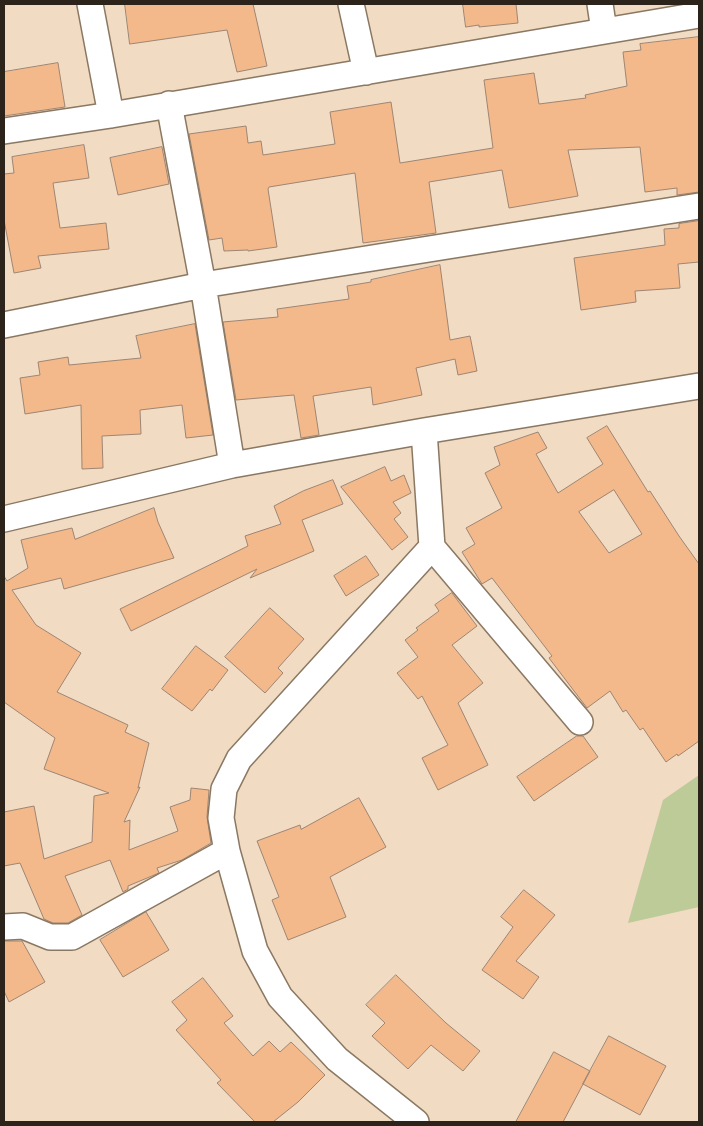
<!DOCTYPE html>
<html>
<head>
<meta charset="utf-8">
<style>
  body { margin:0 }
  #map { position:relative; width:703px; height:1126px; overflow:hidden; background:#f1dbc3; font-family:"Public Sans",sans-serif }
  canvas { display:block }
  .frame { position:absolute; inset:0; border:5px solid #2c241b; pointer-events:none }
</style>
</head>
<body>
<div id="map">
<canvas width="703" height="1126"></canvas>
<div class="frame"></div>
</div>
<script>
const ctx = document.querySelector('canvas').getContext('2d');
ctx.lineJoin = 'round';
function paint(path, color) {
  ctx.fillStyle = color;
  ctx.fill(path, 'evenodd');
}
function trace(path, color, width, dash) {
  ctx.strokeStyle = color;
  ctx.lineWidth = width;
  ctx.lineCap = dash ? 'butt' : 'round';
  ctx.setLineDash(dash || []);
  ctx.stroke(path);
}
const green = new Path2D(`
  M699 775V907L628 923 663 800Z`);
const building = new Path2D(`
  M125 4H253L267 66 237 72 227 30 130 44Z
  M463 4H516L518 23 479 27V25L466 27Z
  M699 37V192L677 195V188L645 192 640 147 568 150 578 196 509 208 502 170 429 182 436 233 363 243 355 173 269 187 268 189 277 247 248 251V250L224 251 222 238 209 240 189 134 246 126 248 143 261 141 263 155 335 144 330 112 391 102 400 163 493 148 484 80 534 73 539 104 586 98 585 95 627 86 623 52 641 50 640 44Z
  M58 63 65 107 4 116V72Z
  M84 145 89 178 53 183 60 228 106 223 109 249 38 256 41 268 14 273 4 220V174L14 173 12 157Z
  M162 147 169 184 118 195 110 158Z
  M699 221V262L678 264 680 288 635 291 636 302 581 310 574 258 665 245 664 229 679 228V224Z
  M440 265 450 340 470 336 477 371 458 375 455 359 416 368 422 395 373 405 371 387 313 396 319 435 301 438 294 395 236 400 223 322 278 317 277 309 349 299 347 286 371 282V280Z
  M195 324 213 435 186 438 182 405 140 410 141 434 102 436 103 468 82 469 81 405 25 414 20 378 40 375 38 362 68 357 69 365 141 358 136 336Z
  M607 426 648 492 650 491 679 536 699 564V741L678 756 677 754 666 762 643 728 640 730 626 710 623 712 610 691 587 708 549 658 552 656 492 578 482 584 462 552 475 544 466 528 502 508 485 473 500 465 494 447 538 432 547 448 536 454 558 493 603 464 587 438ZM614 490 642 534 609 553 579 512Z
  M385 467 391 481 404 475 411 493 393 502 401 513 394 519 408 537 392 550 341 487Z
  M333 480 343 504 302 520 314 551 250 578 257 569 131 631 120 609 248 546 245 536 281 524 274 506 303 491Z
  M154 508 158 522 174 558 64 589 61 578 12 590 36 625 81 653 57 692 128 725 125 732 149 743 138 788 140 787 124 822 130 820 129 850 178 831 170 807 190 800 191 788 209 790 207 817 211 843 182 860 157 868 159 873 128 886V889L123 892 110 860 65 876 82 915 68 923H53L44 919 20 863 4 866V812L34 806 44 859 92 842 94 796 109 793 44 769 55 738 4 702V576L7 581 28 568 21 540 72 528 75 539Z
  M366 556 379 575 346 596 334 576Z
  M452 593 477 626 452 645 483 683 458 703 488 765 438 790 422 758 448 745 422 696 418 699 397 673 418 657 405 640 418 630 416 628 439 611 435 605Z
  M270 608 304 639 278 668 283 673 265 693 225 657Z
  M196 646 228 670 212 691 210 689 192 711 162 689Z
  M577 736H583L598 757 534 801 517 777Z
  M359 798 386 847 330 877 346 917 288 940 272 900 279 897 257 841 300 825 301 829Z
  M524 890 555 915 516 961 539 977 523 999 482 970 513 927 501 917Z
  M146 912 169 950 123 977 100 940Z
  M4 941H22L45 982 9 1002 4 991Z
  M396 975 446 1023 480 1051 463 1071 431 1045 408 1069 372 1036 385 1023 366 1005Z
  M203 978 233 1016 224 1023 253 1056 269 1041 280 1052 291 1042 325 1075 298 1102 273 1122H255L217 1083 221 1080 176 1030 187 1020 172 1002Z
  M609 1036 666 1066 640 1115 583 1084Z
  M554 1052 590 1071 563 1122H516Z`);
const minor = new Path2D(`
  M90 4 111 115
  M351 4 366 72
  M600 4 604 31
  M169 104 203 285 232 465
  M4 131 111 115 699 15
  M4 325 203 285 699 206
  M4 519 232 465 424 431 699 386
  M432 547 580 722
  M4 927 23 926 50 937H72L227 851
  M416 1122 337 1059 280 997 255 951 227 851 221 818 224 789 239 759 432 547 424 431`);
paint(green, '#bccb98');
paint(building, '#f3b98b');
trace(building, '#9e8573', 1);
trace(minor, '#8b7862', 28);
trace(minor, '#fff', 25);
</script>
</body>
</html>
